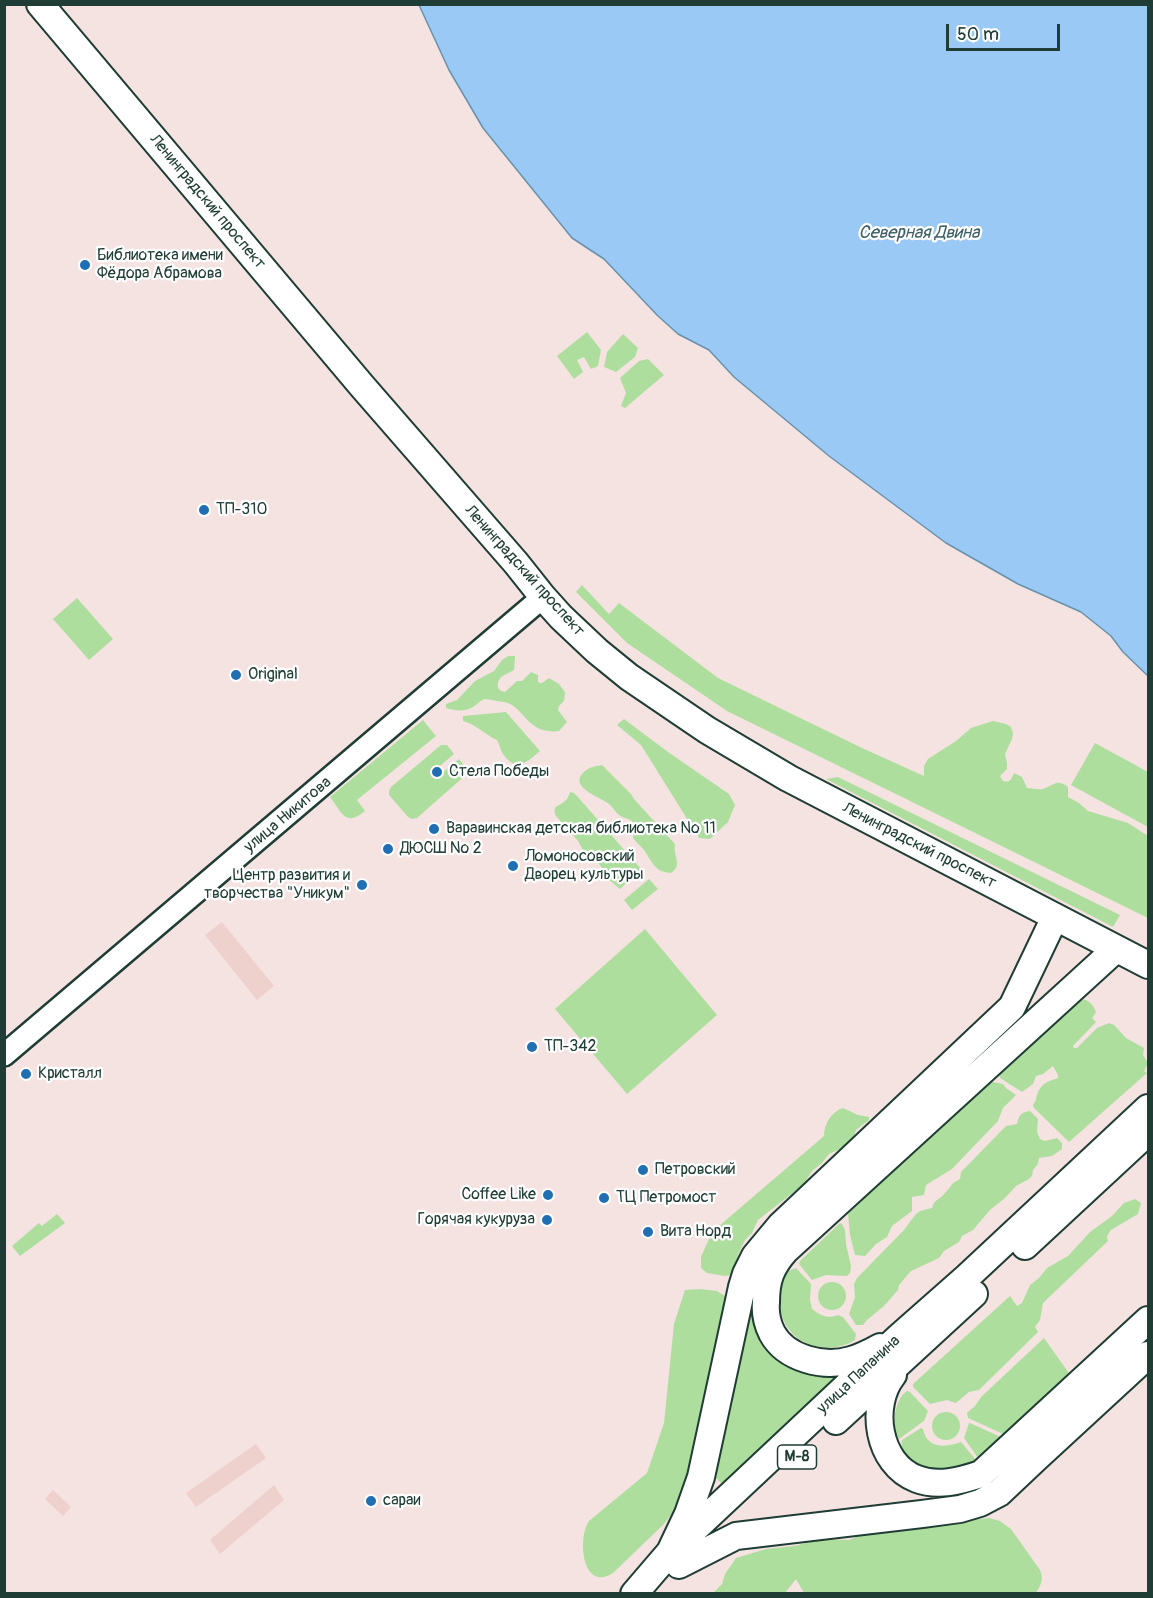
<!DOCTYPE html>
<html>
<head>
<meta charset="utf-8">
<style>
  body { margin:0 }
  #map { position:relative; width:1153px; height:1598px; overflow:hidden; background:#f5e3e2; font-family:Pangolin,sans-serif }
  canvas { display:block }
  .frame { position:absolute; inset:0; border:6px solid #1f3d34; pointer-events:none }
  .scale { position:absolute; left:946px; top:24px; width:114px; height:27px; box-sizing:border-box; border:3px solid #1f3d34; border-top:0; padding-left:8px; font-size:18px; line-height:21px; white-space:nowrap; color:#1f3d34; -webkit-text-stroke:4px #fff; paint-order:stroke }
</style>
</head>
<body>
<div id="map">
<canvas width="1153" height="1598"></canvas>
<div class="frame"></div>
<div class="scale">50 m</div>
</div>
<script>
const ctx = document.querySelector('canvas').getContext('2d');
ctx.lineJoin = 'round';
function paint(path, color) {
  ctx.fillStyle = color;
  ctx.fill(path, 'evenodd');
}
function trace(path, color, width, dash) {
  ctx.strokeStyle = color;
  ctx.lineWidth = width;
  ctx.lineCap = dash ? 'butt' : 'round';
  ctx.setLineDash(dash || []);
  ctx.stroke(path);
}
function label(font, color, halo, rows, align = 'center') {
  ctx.font = font + ' Pangolin,sans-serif';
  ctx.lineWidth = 4.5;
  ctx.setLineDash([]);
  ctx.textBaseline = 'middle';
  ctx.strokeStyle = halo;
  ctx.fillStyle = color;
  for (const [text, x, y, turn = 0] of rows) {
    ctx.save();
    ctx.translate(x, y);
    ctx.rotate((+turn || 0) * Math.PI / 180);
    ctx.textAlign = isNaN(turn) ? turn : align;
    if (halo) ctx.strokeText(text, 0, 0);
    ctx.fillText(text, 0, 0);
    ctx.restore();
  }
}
const built = new Path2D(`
  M222 922 274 986 257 1000 205 935Z
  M256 1444 266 1458 196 1507 186 1493Z
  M274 1485 284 1500 220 1554 210 1540Z
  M53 1490 71 1507 63 1516 45 1499Z`);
const green = new Path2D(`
  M587 332 601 350 598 366 591 369 584 357 577 360 583 372 574 379 557 356Z
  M623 334 638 348 635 357 616 372 604 367 607 352Z
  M648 359 664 375 625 408 621 406 626 393 620 378 639 361Z
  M582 585 609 614 619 603 718 678 862 748 924 776V766L928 759 956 741 971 728 993 721 1006 724 1011 727 1013 733 1012 739 1005 754 1007 763V769L1000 776 1003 781C1010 783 1011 780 1014 773L1022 777 1027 788C1032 788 1038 790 1043 789 1054 786 1056 778 1068 787V797L1079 803 1088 811 1128 823 1148 836V918L727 711 627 643 576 592Z
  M77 598 113 639 89 660 53 619Z
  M508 656H515V658L514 670C505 675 497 676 498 688L501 691 505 692 517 681H522L531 672 538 675V682C543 685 545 680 549 678L559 684 565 692 564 701 559 706 558 710 567 722 559 731C526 735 525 706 504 702 500 702 488 699 485 699 480 700 477 705 473 707 465 712 455 711 446 708V704L457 700 475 681 494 671 502 660Z
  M506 712 540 751C527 762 516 773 503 754 500 750 500 745 497 740 484 734 477 725 463 721V716Z
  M624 719 668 752 729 794 735 805 728 822 710 839 699 838 641 745 617 725Z
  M423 720 436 736 357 800 365 811C345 827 343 814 330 797Z
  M1095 743 1148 772V827L1071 785Z
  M441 745H447L454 754 434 771 438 776 459 759 466 768 467 774 417 818 412 819 408 817 389 795V791L391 787Z
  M602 765 631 794 634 799 675 844C673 857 683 865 671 873 656 872 653 864 646 853 643 847 637 844 633 838L634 824 632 821C628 818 622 818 619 815 615 812 613 807 609 804 602 798 567 787 584 772 589 767 596 766 602 765Z
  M838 777 1120 915 1113 927 826 779Z
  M570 792 574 793 577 796 641 869 620 889 608 879 600 865 583 850 578 841 556 816C551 804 560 807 566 800 568 798 569 795 570 792Z
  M649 879 658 889 632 910 624 900Z
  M645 929 717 1015 627 1094 555 1009Z
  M1081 999C1089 1000 1093 1004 1096 1012L1092 1018 1096 1022 1073 1046 1074 1048H1077L1097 1028 1109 1023 1114 1025 1126 1038 1144 1048 1143 1055 1148 1063 1144 1071 1147 1073 1069 1142 1034 1108 1033 1105C1039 1096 1034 1105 1037 1095 1040 1084 1048 1081 1058 1078V1075L1053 1066 1043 1074 1036 1076 1033 1084 1022 1092 1000 1078 999 1074Z
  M993 1082 1003 1084 1006 1088 1016 1095 1003 1108 998 1121 952 1169 926 1185 924 1195 912 1197V1211L892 1226 887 1237 876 1244 865 1256 855 1255 850 1235 848 1214 984 1086Z
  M843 1108 858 1115 869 1117V1120L856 1130 854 1137 849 1145 829 1154 822 1163 812 1171 804 1184 758 1220 752 1233 745 1240 738 1255 734 1270 730 1275 725 1276 707 1273 701 1268V1257L712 1232 824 1136C824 1124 831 1112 843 1108Z
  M1030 1111 1038 1119 1037 1132 1040 1139 1045 1141 1057 1138 1062 1143V1149L1052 1156 1039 1158 1038 1164 1033 1170 1032 1176 1029 1179 1016 1186 1005 1198 990 1210 973 1230 962 1236 959 1242 944 1251 939 1258 911 1271 899 1285 898 1290 884 1306 867 1320 863 1325H856L849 1314 855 1297 854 1284 857 1278 904 1230 915 1215 920 1211 932 1208C934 1199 940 1200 945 1193 953 1185 949 1185 960 1179L961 1172 1006 1126 1017 1124C1019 1115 1021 1112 1030 1111Z
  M1135 1199 1141 1203 1138 1214 1111 1230 1107 1236 1108 1241 1043 1303 1040 1320 1035 1327 1038 1332 979 1390 969 1392 956 1403 947 1400 930 1404 913 1387V1384L1010 1296 1017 1306 1022 1303 1030 1285 1039 1278 1047 1268 1068 1256 1090 1232 1112 1216 1124 1203Z
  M57 1214 65 1223 20 1256 12 1246 39 1223 42 1226Z
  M840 1223 842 1224 845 1230 846 1244 851 1266 850 1273 847 1276 826 1275 812 1280 799 1264 800 1261Z
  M796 1268 811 1284 810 1299 812 1309C821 1316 828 1319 838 1315L843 1317 856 1334 855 1340C830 1356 792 1347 782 1316 776 1301 781 1285 788 1271Z
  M818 1296a14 14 0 1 1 28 0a14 14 0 1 1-28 0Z
  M753 1285 758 1316 842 1375 722 1484 715 1477Z
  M700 1289 717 1291 727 1297 693 1475 680 1503 664 1524 613 1573C582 1593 577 1538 589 1521L647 1473 664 1423 674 1324 685 1290Z
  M1044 1338 1071 1376 1008 1435 1003 1434 968 1418 967 1413 975 1406 981 1397Z
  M907 1391 910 1392 928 1411 924 1421 899 1439C890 1428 895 1398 907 1391Z
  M932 1426a14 14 0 1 1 28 0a14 14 0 1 1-28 0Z
  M969 1423H970L1003 1438 980 1459 978 1458 964 1438Z
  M921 1428 923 1429C927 1450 947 1447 961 1442L976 1460V1464L965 1471 930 1472 916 1464 905 1453 901 1447 902 1440Z
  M989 1518 1000 1521 1011 1529 1040 1570C1044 1579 1041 1586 1035 1594L804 1593 796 1579 785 1593 712 1594 722 1584 725 1574 736 1558 766 1549 794 1546 822 1539 849 1540 866 1533 908 1528 936 1527 978 1519Z`);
const water = new Path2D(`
  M419 5H1148V676L1123 652 1111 636 1081 612 1018 584 946 543 829 456 734 377 709 350 678 334 657 315 604 259 572 238 483 128 449 70Z`);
const minor = new Path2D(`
  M4 1055 543 597`);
const major = new Path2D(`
  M40 4 362 386 516 563 543 597 561 617 597 651 629 677 707 730 788 778 1148 965
  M1025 1246 1148 1132
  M880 1347C871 1352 861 1357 851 1360 824 1368 786 1359 772 1333 767 1323 765 1312 766 1302 766 1280 771 1267 785 1251L1116 949
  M893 1375C869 1405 877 1464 917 1479 938 1487 960 1481 981 1474L1148 1320
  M836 1421 974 1294
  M670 1552 688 1514 701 1477 742 1287 746 1274 755 1256 780 1226 1012 1007 1055 917
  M679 1565 736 1536 922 1514 960 1509 980 1503 999 1493 1035 1459 1148 1355
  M634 1594 670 1552 899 1337 967 1277 1148 1108`);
const markers = [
  [85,265,6,"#1f6fb2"],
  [204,510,6,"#1f6fb2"],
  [236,675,6,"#1f6fb2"],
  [437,772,6,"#1f6fb2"],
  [434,829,6,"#1f6fb2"],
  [388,849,6,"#1f6fb2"],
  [513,866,6,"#1f6fb2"],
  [362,885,6,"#1f6fb2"],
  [532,1047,6,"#1f6fb2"],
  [26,1074,6,"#1f6fb2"],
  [643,1170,6,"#1f6fb2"],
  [548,1195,6,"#1f6fb2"],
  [604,1198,6,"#1f6fb2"],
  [547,1220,6,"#1f6fb2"],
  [648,1232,6,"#1f6fb2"],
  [371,1501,6,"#1f6fb2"]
];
const shields = [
  [797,1457,39]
];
const shieldNames = [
  ["М-8",797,1457]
];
const streetNames = [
  ["Ленинградский проспект",207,202,50],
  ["Ленинградский проспект",524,571,48],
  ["улица Никитова",288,815,-40],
  ["Ленинградский проспект",919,846,27],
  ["улица Папанина",859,1375,-43]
];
const poiNames = [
  ["Библиотека имени",97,256],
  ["Фёдора Абрамова",97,274],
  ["ТП-310",216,510],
  ["Original",248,675],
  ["Стела Победы",449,772],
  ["Варавинская детская библиотека № 11",446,829],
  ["ДЮСШ № 2",400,849],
  ["Ломоносовский",525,857],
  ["Дворец культуры",525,875],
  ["Центр развития и",350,876,"right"],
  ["творчества \"Уникум\"",350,894,"right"],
  ["ТП-342",544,1047],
  ["Кристалл",38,1074],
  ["Петровский",655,1170],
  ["Coffee Like",536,1195,"right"],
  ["ТЦ Петромост",616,1198],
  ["Горячая кукуруза",535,1220,"right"],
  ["Вита Норд",660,1232],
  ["сараи",383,1501]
];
const waterNames = [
  ["Северная Двина",919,233]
];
paint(built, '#eed0cd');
paint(green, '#aede9e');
paint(water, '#9ac9f6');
trace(water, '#6991a8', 1.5);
trace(minor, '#1f3d34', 26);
trace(major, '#1f3d34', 30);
trace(minor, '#fff', 21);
trace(major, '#fff', 26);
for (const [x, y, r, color] of markers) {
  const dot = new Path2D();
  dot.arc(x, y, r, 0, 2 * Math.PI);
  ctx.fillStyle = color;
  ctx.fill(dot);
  trace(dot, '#fff', 2);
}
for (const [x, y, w] of shields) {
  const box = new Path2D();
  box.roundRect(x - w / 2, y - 12, w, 24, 4.5);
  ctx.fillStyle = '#fff';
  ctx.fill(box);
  trace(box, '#1f3d34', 1.5);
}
label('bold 15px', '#1f3d34', null, shieldNames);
label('16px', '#1f3d34', '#fff', streetNames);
label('16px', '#1f3d34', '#fff', poiNames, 'left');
label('italic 18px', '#3e6064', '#fff', waterNames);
</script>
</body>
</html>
